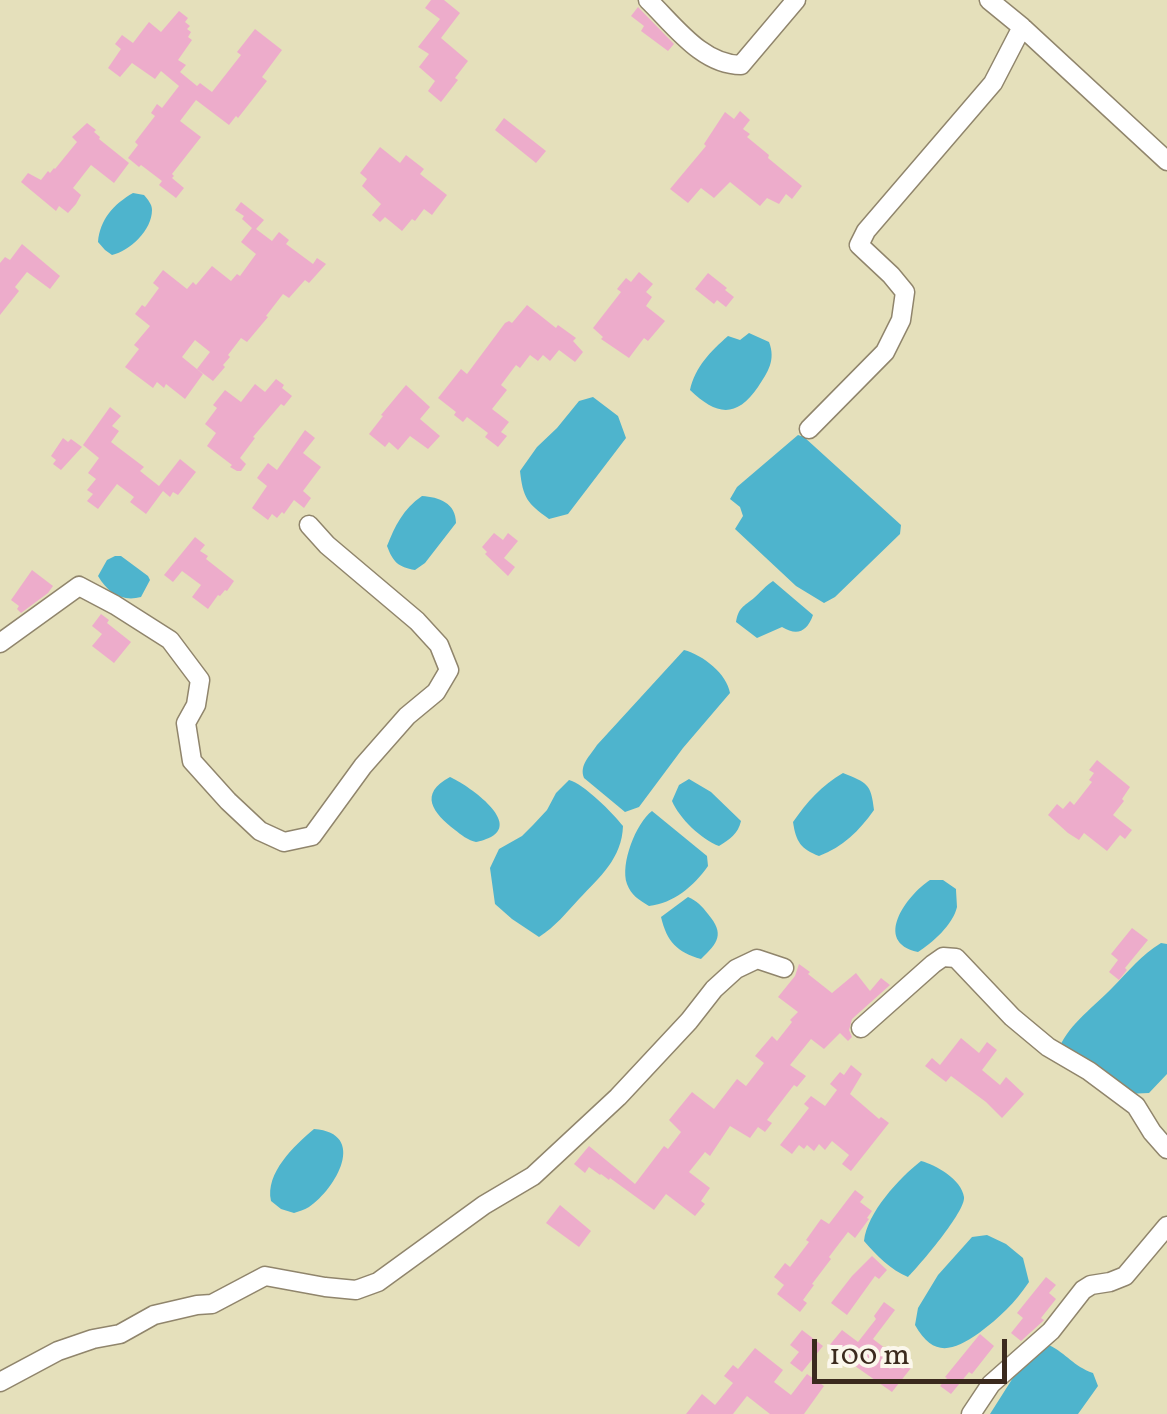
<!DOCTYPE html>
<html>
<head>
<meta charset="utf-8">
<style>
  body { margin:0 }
  #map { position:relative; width:1167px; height:1414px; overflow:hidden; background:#e5e0bb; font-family:Vollkorn,serif }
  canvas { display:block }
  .scale { position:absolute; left:812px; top:1339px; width:195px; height:45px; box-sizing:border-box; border:5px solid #3b2a1e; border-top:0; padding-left:12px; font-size:30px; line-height:35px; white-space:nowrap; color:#3b2a1e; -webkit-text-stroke:8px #fbf7ec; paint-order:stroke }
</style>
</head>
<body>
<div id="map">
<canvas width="1167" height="1414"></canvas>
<div class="scale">100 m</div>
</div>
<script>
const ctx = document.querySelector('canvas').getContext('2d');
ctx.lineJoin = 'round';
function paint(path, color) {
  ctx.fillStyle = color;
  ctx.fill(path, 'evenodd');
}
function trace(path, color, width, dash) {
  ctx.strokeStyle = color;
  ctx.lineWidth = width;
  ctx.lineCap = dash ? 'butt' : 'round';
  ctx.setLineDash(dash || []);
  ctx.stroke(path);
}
const water = new Path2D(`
  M133 193 144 195C148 200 152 204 152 210 152 230 130 251 112 255L105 250 98 242C100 219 114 204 133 193Z
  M749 333 769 342C776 360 768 372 758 387 736 419 716 415 690 390 695 367 711 351 728 336L740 340Z
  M593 397 618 416 626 438 568 514 549 519C527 503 523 498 520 471L537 447 557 428 579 401Z
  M798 435 804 437 901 525 900 534 835 597 824 603 796 586 735 529 743 516 740 507 730 499 737 487Z
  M422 496C439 497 456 503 456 523L425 563 415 570C398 567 393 562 387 546 395 526 403 509 422 496Z
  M115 556H121L148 576 150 580 141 597C122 602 108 593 98 576L107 560Z
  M773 581 813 615C807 632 797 636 782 627L757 638 736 622C738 608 744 606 754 598 761 592 765 586 773 581Z
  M684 650C703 655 727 674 730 693L683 748 639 807 625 812 584 778C579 765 590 756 597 745Z
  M843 773C867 783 871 783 874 810 859 831 843 847 819 856 801 849 796 842 793 822 807 802 822 785 843 773Z
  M450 777C466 784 521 821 491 837 489 838 479 842 476 842 469 841 460 834 455 830 433 813 418 794 450 777Z
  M689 779 711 792 741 821C738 834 730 839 719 846 702 840 679 818 672 801L679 785Z
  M569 780C584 784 613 813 623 826 622 858 600 877 579 899 566 913 556 926 539 937L512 919 495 904 490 868 499 849 522 836 533 825 547 810 556 793Z
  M652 811 707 856 708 866C693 887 674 903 649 906 639 900 631 895 627 884 620 864 636 823 652 811Z
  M930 880H943L956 889C956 891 957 905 957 907 953 925 932 943 918 952 872 942 907 895 930 880Z
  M688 897C697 901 702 906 708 914 725 934 718 943 701 959 677 952 667 942 661 917Z
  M1161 943 1167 944V1074L1149 1093 1126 1094 1059 1048C1070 1023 1095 1006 1113 987 1129 971 1141 955 1161 943Z
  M314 1129C368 1133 336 1189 309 1207 304 1210 299 1211 294 1213L281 1209 271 1201C265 1173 294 1146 314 1129Z
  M921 1161C936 1165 961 1179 964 1197 966 1211 919 1266 908 1277 891 1270 876 1255 864 1241 867 1213 899 1178 921 1161Z
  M987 1235 1006 1244 1023 1258 1029 1282C1015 1303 999 1318 979 1333 952 1352 933 1357 915 1325L918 1308 938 1275 972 1237Z
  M1049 1345C1067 1354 1073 1366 1093 1373L1098 1386 1078 1414H990L1016 1373 1045 1346Z`);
const building = new Path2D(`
  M431 0H444L460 13 441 38 468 61 455 78 458 80 441 102 428 91 435 81 419 67 429 54 418 47 440 19 425 8Z
  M638 7 674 44 668 51 641 31 644 26 631 16Z
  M179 11 188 18 185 22 190 26 187 29 191 32 188 37 192 40 178 60 186 65 180 72 197 86 200 83 212 92 241 55 237 52 255 29 282 50 262 77 267 81 238 118 236 116 229 125 196 100 180 121 201 137 172 174 174 176 172 178 184 188 176 198 159 185 162 181 141 165 139 167 128 158 138 145 135 142 155 116 151 113 157 104 162 108 179 86 161 71 155 79 132 63 120 77 108 68 121 49 115 44 122 35 133 43 149 22 161 32Z
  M740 111 750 120 743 129 750 134 747 137 769 155 768 158 802 186 792 199 786 194 779 204 767 198 760 206 730 182 714 198 701 188 688 203 670 189 706 146 704 144 725 112 734 119Z
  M504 118 546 151 536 163 495 130Z
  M87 123 96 130 94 132 100 137 99 139 129 163 114 183 91 165 73 188 81 195 76 204 68 213 59 206 56 211 21 182 28 173 41 180 48 171 50 173 54 168 55 169 77 142 72 137Z
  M380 147 400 163 406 155 424 169 420 174 447 195 432 215 424 209 415 221 412 219 402 231 385 217 380 222 372 215 381 204 362 186 367 179 360 173Z
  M241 202 264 220 256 229 272 241 279 232 289 240 286 244 313 264 317 258 326 264 309 283 305 280 289 298 283 294 266 316 268 317 247 342 241 338 228 355 230 357 223 365 225 367 213 381 197 369 210 352 195 340 182 357 203 374 185 399 166 384 164 388 157 382 153 388 125 367 139 349 134 345 150 326 135 314 142 305 145 307 159 288 153 283 163 270 187 289 193 282 196 285 212 266 231 281 237 274 240 276 256 254 241 242 252 228 242 219 244 216 235 210Z
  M22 244 60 276 50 289 27 272 15 287 19 291 0 315V263L5 257 10 260Z
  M639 272 653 284 646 292 652 297 646 306 665 321 648 341 644 338 629 358 601 339 603 337 593 328 621 292 617 289 626 278 631 282Z
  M708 273 727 288 725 290 734 297 726 307 717 300 714 304 695 289Z
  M527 305 556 328 558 325 576 338 573 341 583 352 575 362 559 350 550 361 543 355 538 361 530 355 520 368 516 365 501 385 507 390 492 409 509 422 501 432 507 436 498 447 485 437 488 433 467 417 463 422 454 415 456 412 438 398 461 369 467 374 505 323 509 321 512 323Z
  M276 379 284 385 282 388 292 396 284 406 281 404 253 437 255 438 240 458 246 464 241 471H237L230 467 232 465 207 446 216 433 205 424 217 408 213 405 225 390 241 402 255 384 265 392Z
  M406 385 430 407 420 419 440 436 428 449 410 436 398 450 389 442 385 447 369 434 383 416 381 415Z
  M110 407 121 416 112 426 119 431 111 442 144 467 140 471 159 486 180 459 196 472 178 495 173 492 170 497 163 491 146 514 130 502 134 497 117 484 98 509 87 501 93 494 87 490 96 479 88 473 99 458 83 445Z
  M305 430 315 438 303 453 321 467 303 491 311 498 304 508 294 500 284 514 282 512 277 518 272 514 268 520 252 508 267 486 257 478 268 463 277 470Z
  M63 438 68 442 71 439 82 447 61 470 53 464 56 460 51 456Z
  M494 533 503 540 508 533 518 541 504 558 515 567 508 576 485 554 487 552 482 547Z
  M195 537 205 545 200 551 208 556 206 559 234 581 227 591 225 590 220 596 218 595 208 609 192 597 201 585 182 571 173 582 164 575Z
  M32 570 53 586 48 593 21 613 17 609 19 606 11 600Z
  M101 614 109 620 107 623 131 642 114 663 92 646 102 634 92 626Z
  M1097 760 1130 787 1122 799 1124 801 1113 815 1132 830 1125 839 1120 835 1107 851 1084 833 1079 840 1068 833 1048 815 1057 804 1063 809 1070 801 1074 805 1092 782 1089 780 1094 773 1089 770Z
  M1132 928 1148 940 1125 968 1127 970 1119 980 1109 972 1118 960 1111 954Z
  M799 964 810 972 808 974 832 993 856 973 870 991 881 978 890 985 852 1019 849 1030 852 1037 848 1041 840 1033 824 1049 811 1039 790 1065 806 1076 797 1087 794 1085 767 1120 772 1123 765 1132 758 1127 750 1138 730 1126 710 1156 705 1152 689 1172 710 1188 701 1201 705 1204 695 1216 666 1194 654 1210 610 1178 609 1180 601 1174 600 1175 589 1167 585 1173 574 1164 589 1146 635 1184 664 1146 668 1149 681 1132 669 1120 692 1092 714 1109 737 1079 746 1086 764 1063 755 1056 772 1036 777 1041 792 1022 790 1020 798 1012 778 997 795 976Z
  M961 1038 979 1053 987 1042 997 1050 982 1070 1000 1085 1006 1077 1024 1094 1002 1118 986 1102 951 1076 946 1082 925 1066 932 1058 940 1065Z
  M851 1065 862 1074 850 1094 879 1119 881 1117 889 1123 851 1171 842 1164 849 1155 832 1141 825 1150 819 1144 814 1151 807 1145 804 1149 799 1145 792 1154 780 1145 809 1108 804 1104 811 1096 825 1106 837 1090 830 1084 840 1072 844 1075Z
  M855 1190 864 1197 860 1202 872 1211 867 1218 869 1219 855 1238 848 1232 835 1249 829 1257 831 1259 812 1284 814 1285 803 1300 807 1303 800 1312 777 1294 784 1285 774 1277 785 1263 790 1267 809 1242 806 1240 821 1219 829 1224Z
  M560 1205 591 1231 579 1247 546 1223Z
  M872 1256 887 1270 879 1279 875 1276 847 1315 831 1303 852 1276Z
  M1046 1277 1056 1285 1049 1293 1056 1299 1041 1318 1044 1320 1042 1322 1021 1341 1011 1333 1023 1318 1017 1313Z
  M884 1302 895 1310 873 1339 911 1368 892 1392 828 1347 842 1330 858 1342 876 1319 874 1316Z
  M802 1330 823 1346 802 1372 790 1363 799 1352 790 1345Z
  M980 1334 994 1346 972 1374 969 1372 951 1394 940 1386 947 1378 945 1377Z
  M755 1348 783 1370 774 1382 791 1395 807 1374 824 1386 804 1414H770L747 1396 733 1414H686L702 1394 715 1405 733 1383 724 1376 733 1365 738 1369Z`);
const minor = new Path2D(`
  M648 0C674 25 702 65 741 65L796 0
  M989 0 1022 27 1167 161
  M809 429 885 352 901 320 905 292 891 275 859 245 866 231 993 83 1022 27
  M0 643 79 586 115 605 170 640 200 680 196 705 186 723 192 761 228 801 260 831 284 842 312 836 363 766 407 716 436 692 449 670 439 645 417 621 327 545 309 525
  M861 1028 933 964 943 957 956 958 1012 1017 1048 1047 1089 1071 1136 1106 1152 1132 1167 1149
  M0 1382 58 1351 93 1339 120 1334 154 1315 197 1305 212 1304 265 1276 325 1287 356 1290 378 1282 484 1205 533 1176 618 1097 689 1021 714 989 736 969 757 959 784 968
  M971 1414 991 1384 1051 1331 1083 1290 1091 1285 1110 1282 1125 1276 1167 1226`);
paint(water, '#4eb4cd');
paint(building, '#edaccb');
trace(minor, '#90856c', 21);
trace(minor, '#fff', 18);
</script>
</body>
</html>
